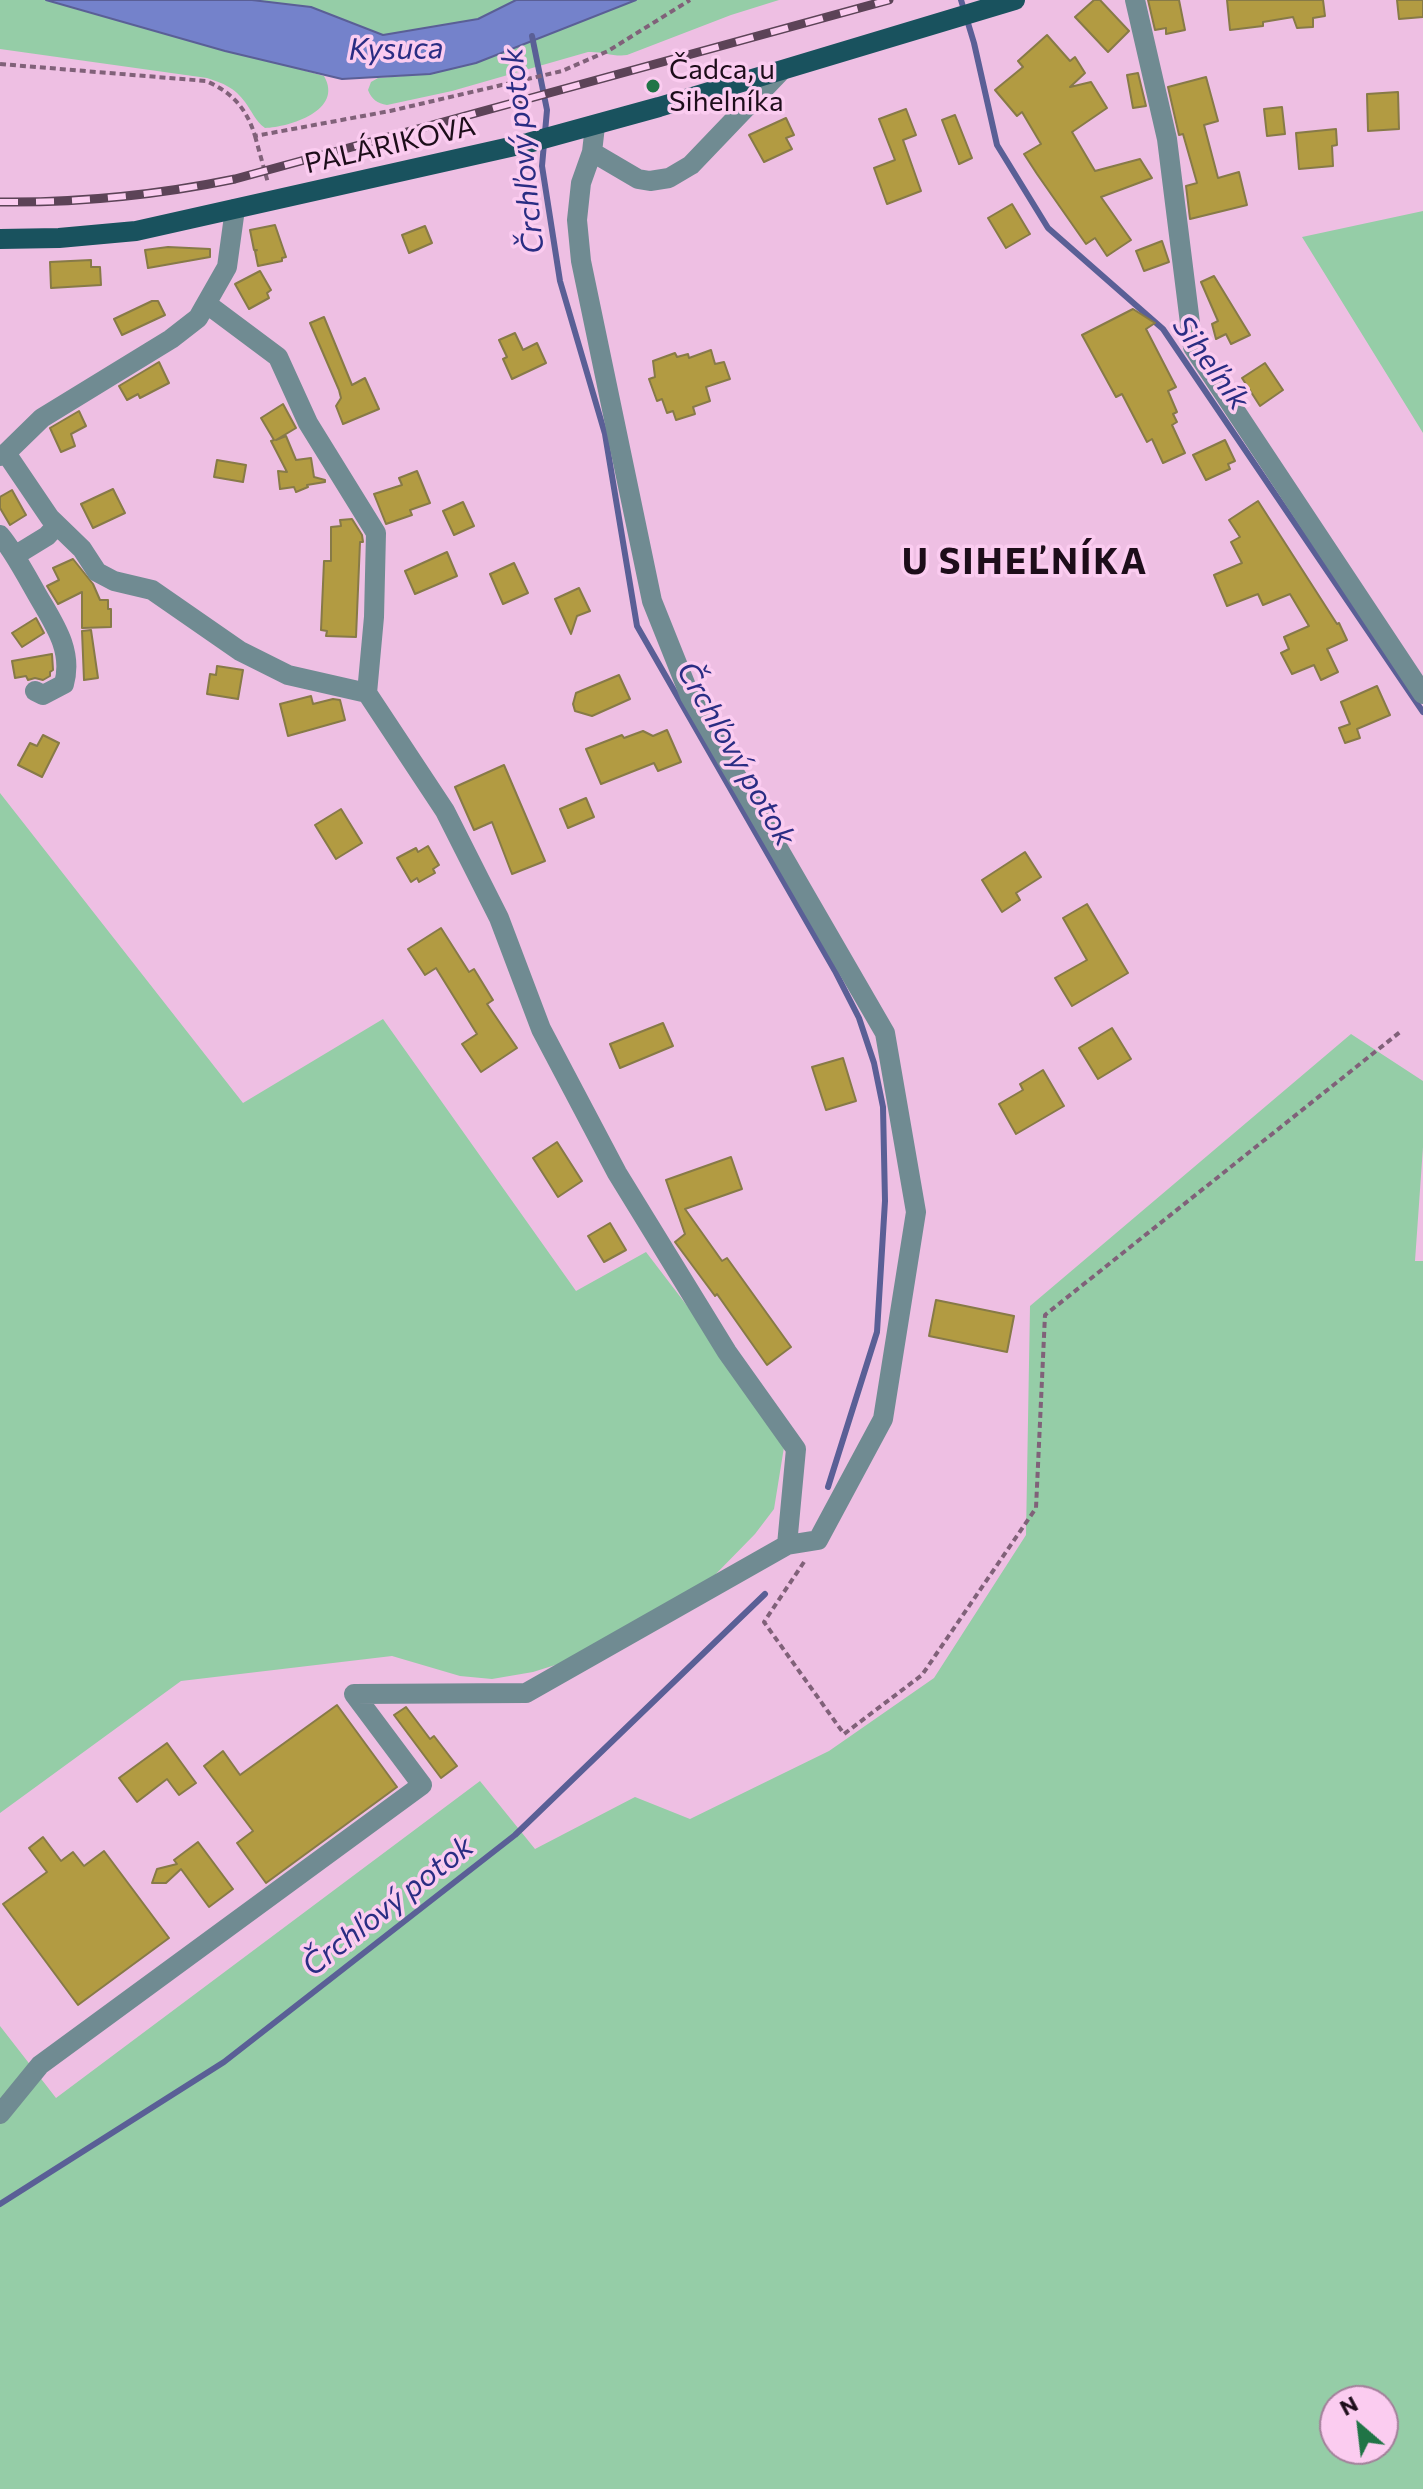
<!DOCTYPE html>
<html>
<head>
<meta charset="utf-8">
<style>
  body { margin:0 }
  #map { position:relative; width:1423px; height:2489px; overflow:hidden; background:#eebfe3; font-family:Commissioner,sans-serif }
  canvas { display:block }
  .north { position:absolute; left:1319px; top:2385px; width:80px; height:80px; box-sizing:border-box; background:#fbccf0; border:2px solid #a2809a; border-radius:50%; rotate:332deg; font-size:22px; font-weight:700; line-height:32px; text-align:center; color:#1d0d1a }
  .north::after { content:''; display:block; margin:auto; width:28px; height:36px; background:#207446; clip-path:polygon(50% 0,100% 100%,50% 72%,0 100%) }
</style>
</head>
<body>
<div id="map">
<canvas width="1423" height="2489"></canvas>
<div class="north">N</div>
</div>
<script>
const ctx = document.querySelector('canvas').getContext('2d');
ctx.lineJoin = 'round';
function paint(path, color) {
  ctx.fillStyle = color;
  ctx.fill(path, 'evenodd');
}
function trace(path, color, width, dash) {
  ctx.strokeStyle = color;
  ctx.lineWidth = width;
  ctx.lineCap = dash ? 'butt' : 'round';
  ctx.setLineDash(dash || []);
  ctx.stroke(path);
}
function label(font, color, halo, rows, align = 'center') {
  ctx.font = font + ' Commissioner,sans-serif';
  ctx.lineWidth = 7;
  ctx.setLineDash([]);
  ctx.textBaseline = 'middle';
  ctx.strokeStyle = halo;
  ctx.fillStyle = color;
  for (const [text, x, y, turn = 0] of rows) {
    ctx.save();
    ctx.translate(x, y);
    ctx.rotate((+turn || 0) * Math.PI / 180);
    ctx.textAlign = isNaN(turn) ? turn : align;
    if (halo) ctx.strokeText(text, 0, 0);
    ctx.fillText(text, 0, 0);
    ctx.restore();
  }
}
const green = new Path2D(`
  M0 0H46L324 76C344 111 289 127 265 128 255 121 252 111 245 102 235 88 223 83 207 78L0 49Z
  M252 0H516L478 19 383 35 311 7Z
  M636 0H779L731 15 627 55C613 57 602 51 588 52L452 91 387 105C377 103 372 100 368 90L371 82 378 78 430 74 476 63Z
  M1423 211V433L1302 237Z
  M0 793 243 1103 383 1019 576 1291 646 1252 763 1405 785 1441 774 1509 755 1534 712 1578 568 1661 533 1672 492 1679 460 1676 392 1656 181 1681 0 1813Z
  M1351 1034 1423 1081V1147L1415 1261H1423V2489H0V2026L56 2098 480 1781 535 1849 635 1797 690 1819 829 1751 934 1678 1026 1535 1030 1306ZM1335 2401H1383V2449H1335Z`);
const water = new Path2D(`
  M46 0H252L311 7 383 35 478 19 516 0H636L476 63 430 74 342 79 225 51Z`);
const stream = new Path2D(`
  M961 0 974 43 997 145 1048 228 1163 329 1423 712
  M532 36 547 110 542 166 560 281 605 434 637 626 835 971 859 1018 874 1063 883 1107 885 1201 877 1332 828 1487
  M0 2204 224 2062 515 1835 765 1594`);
const building = new Path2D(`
  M1094 0H1100L1129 31 1108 52 1075 17Z
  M1148 0H1179L1185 30 1166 34V28L1155 30Z
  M1227 0H1323L1325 16 1313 18V27L1297 28 1293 17 1263 22V26L1230 30Z
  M1397 0H1423V17L1399 19Z
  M1047 35 1070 61 1075 57 1085 73 1070 87 1091 82 1107 108 1072 132 1095 171 1140 159 1152 178 1101 197 1131 240 1107 256 1095 238 1086 244 1037 174 1024 154 1041 144 1022 112 1017 116 995 90 1023 67 1018 61Z
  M1138 73 1146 106 1133 108 1127 75Z
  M1206 77 1218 121 1204 125 1218 178 1239 172 1247 205 1190 219 1186 186 1197 183 1183 134 1179 135 1168 87Z
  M1398 92 1399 129 1368 131 1367 94Z
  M1282 107 1285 134 1267 136 1264 109Z
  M906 109 916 135 903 140 921 191 887 204 874 168 895 160 879 119Z
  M955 115 972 158 959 164 942 120Z
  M786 118 794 135 786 138 792 149 764 162 749 135Z
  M1336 129 1337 145 1332 146 1333 166 1299 169 1296 133Z
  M1012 204 1030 234 1006 248 988 218Z
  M275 225 286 257 282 258V261L258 266 255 251 257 250H254L250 230Z
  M425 226 432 243 409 253 402 235Z
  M1162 241 1169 262 1144 271 1136 251Z
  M168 247 210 249V257L148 268 145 250Z
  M91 260V267H100L101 285 51 288 50 262Z
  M260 271 271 290 267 293 269 298 249 309 235 284Z
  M1214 276 1250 335 1231 344 1226 334 1216 339 1212 324 1218 321 1201 282Z
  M152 301H158L165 315 122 335 114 319Z
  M1133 309 1155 323 1146 329 1176 387 1168 391 1177 412 1173 414 1177 422 1172 425 1185 453 1163 463 1152 439 1147 442 1122 394 1116 397 1082 335Z
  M324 317 352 385 365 378 379 409 343 424 336 406 341 398 339 390 310 323Z
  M515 333 523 350 537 343 546 363 512 379 503 359 507 357 499 340Z
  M711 350 715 364 724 362 730 379 706 387 710 401 693 407 695 414 676 420 673 411 667 413 662 399 657 401 649 379 655 377 653 361 675 353 677 357 688 354 689 358Z
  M159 362 169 383 140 398 138 394 127 400 119 386Z
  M1265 363 1283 390 1260 406 1242 378Z
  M283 404 296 428 276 440 286 436 296 460 311 458 314 477 325 480V482L307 485 308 487 296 492 294 487 280 489 278 471 287 472 271 441 274 440 261 418Z
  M79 411 86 426 71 434 75 446 61 452 50 428Z
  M1225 440 1235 461 1228 464 1230 469 1206 480 1193 455Z
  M217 460 246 465 243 482 214 477Z
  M417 471 430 503 410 510 412 515 386 524 374 494 402 485 399 478Z
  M113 489 125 513 93 528 81 504Z
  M12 490 26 515 10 525 0 508V497Z
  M1258 501 1337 624 1339 623 1347 640 1327 649 1338 672 1321 680 1314 665 1292 674 1281 653 1289 649 1284 637 1309 626 1290 594 1263 605 1258 594 1227 606 1214 575 1242 563 1231 542 1240 537 1229 520Z
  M463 502 474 526 454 535 443 511Z
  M352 519 362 535 363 542H360L356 637 326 636 327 631 321 630 324 561H331V527L341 526 340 520Z
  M447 552 457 576 415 594 405 571Z
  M73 559 93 584 100 600H108V609H111V627L82 628V592L58 604 47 586 59 580 53 568Z
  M514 563 528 593 503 604 490 574Z
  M579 588 590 611 577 616 571 634 555 599Z
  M36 618 44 633 22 647 12 633Z
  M91 630 98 678 84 680 82 631Z
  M52 654 53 670 50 672V676L43 680 35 678 28 680 26 676 15 678 12 661Z
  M217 666 243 670 238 699 207 694 210 674 216 675Z
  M619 675 630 699 592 716 575 711 573 704 576 693Z
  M1377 686 1390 715 1357 729 1360 738 1345 743 1339 728 1350 724 1341 702Z
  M311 696 313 704 333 699 340 700 345 720 288 736 280 704Z
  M667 730 681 762 658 771 654 763 601 784 586 749 622 735 624 738 643 731 653 736Z
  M43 735 59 743 42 777 18 765 30 743 37 746Z
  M504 765 545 861 512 874 492 822 474 830 455 787Z
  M586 798 594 817 568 828 560 809Z
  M341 809 362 843 336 859 315 825Z
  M428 846 439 865 433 869 435 873 419 882 417 878 411 882 397 858 416 848 418 852Z
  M1025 852 1041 877 1016 893 1020 900 1002 912 982 880Z
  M1087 904 1128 973 1072 1006 1055 978 1087 960 1063 918Z
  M441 928 469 972 474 969 493 1000 487 1004 517 1048 481 1072 462 1044 477 1034 436 968 425 975 408 949Z
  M663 1023 673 1046 620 1068 610 1044Z
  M1112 1028 1131 1059 1098 1079 1079 1048Z
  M843 1058 856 1101 826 1110 812 1067Z
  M1043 1070 1064 1106 1016 1134 999 1104 1023 1090 1020 1084Z
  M557 1142 582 1181 558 1197 533 1158Z
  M731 1157 742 1189 685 1209 722 1261 727 1258 791 1347 767 1365 717 1294 715 1296 675 1242 685 1234 666 1180Z
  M610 1223 626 1250 604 1262 588 1236Z
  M936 1300 1014 1316 1007 1352 929 1336Z
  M337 1705 397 1787 266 1883 237 1843 253 1831 204 1766 223 1751 240 1775Z
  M406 1707 430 1739 434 1736 457 1766 441 1778 394 1715Z
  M167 1743 196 1783 179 1795 167 1779 137 1802 119 1778Z
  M43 1837 61 1861 73 1852 84 1866 104 1851 169 1938 78 2005 3 1904 47 1872 29 1848Z
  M198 1842 233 1889 209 1907 181 1869 166 1883H152L157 1869 177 1864 174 1860Z`);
const path = new Path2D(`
  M0 64 206 81C232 92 247 109 255 136L390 111 562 71 608 51 690 0
  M255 136 268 183
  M804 1562 764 1622 844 1734 922 1675 1036 1508 1045 1315 1400 1032`);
const minor = new Path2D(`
  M1135 0 1167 139 1193 347 1423 694
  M592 152 638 179 650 181 669 178 691 165 780 72
  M6 453 50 518 82 549 97 572 114 581 152 590 240 651 288 675 367 693 374 617 376 533 308 423 278 357 207 304
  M0 456 6 453 42 418 171 339 198 318 227 267 235 209
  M0 535C14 552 23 570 34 589 51 620 74 648 64 684L43 695 35 691
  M16 555 47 536 57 525
  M367 693 445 811 499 918 541 1029 617 1173 727 1352 796 1449 787 1545
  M0 2114 40 2065 422 1785 354 1694 526 1693 787 1545 818 1540 883 1419 916 1212 885 1033 690 696 652 601 581 261 577 220 581 183 592 152 595 126`);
const major = new Path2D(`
  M0 239 59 238 136 231 528 143 659 107 1015 0`);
const rail = new Path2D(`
  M0 202C80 203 157 195 235 179L889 0`);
const markers = [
  [653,86,8,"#207446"]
];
const poiNames = [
  ["Čadca, u",669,70],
  ["Sihelníka",669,102]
];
const streetNames = [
  ["PALÁRIKOVA",390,145,-13]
];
const waterNames = [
  ["Kysuca",396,49,-1],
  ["Črchľový potok",523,151,-96],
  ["Siheľník",1211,363,54],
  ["Črchľový potok",736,754,60],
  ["Črchľový potok",388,1906,-38]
];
const districtNames = [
  ["U SIHEĽNÍKA",1025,562]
];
paint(green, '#95cda7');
paint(water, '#7482cb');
trace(water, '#5a5f96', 2);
trace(stream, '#5a5f96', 6);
paint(building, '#b29b42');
trace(building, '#877a47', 2);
trace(path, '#806179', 4, [6, 4]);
trace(minor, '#708b92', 20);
trace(major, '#19525e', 20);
trace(rail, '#5c4357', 9);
trace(rail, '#fbccf0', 6, [18]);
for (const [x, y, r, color] of markers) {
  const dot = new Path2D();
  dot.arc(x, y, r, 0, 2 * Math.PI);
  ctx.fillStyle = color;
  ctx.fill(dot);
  trace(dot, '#fbccf0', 3);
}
label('28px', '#1d0d1a', '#fbccf0', poiNames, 'left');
label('28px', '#1d0d1a', '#fbccf0', streetNames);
label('italic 30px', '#2a2d83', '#fbccf0', waterNames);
ctx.letterSpacing = '2px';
label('bold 36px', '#1d0d1a', '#fbccf0', districtNames);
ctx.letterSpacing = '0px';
</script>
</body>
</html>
